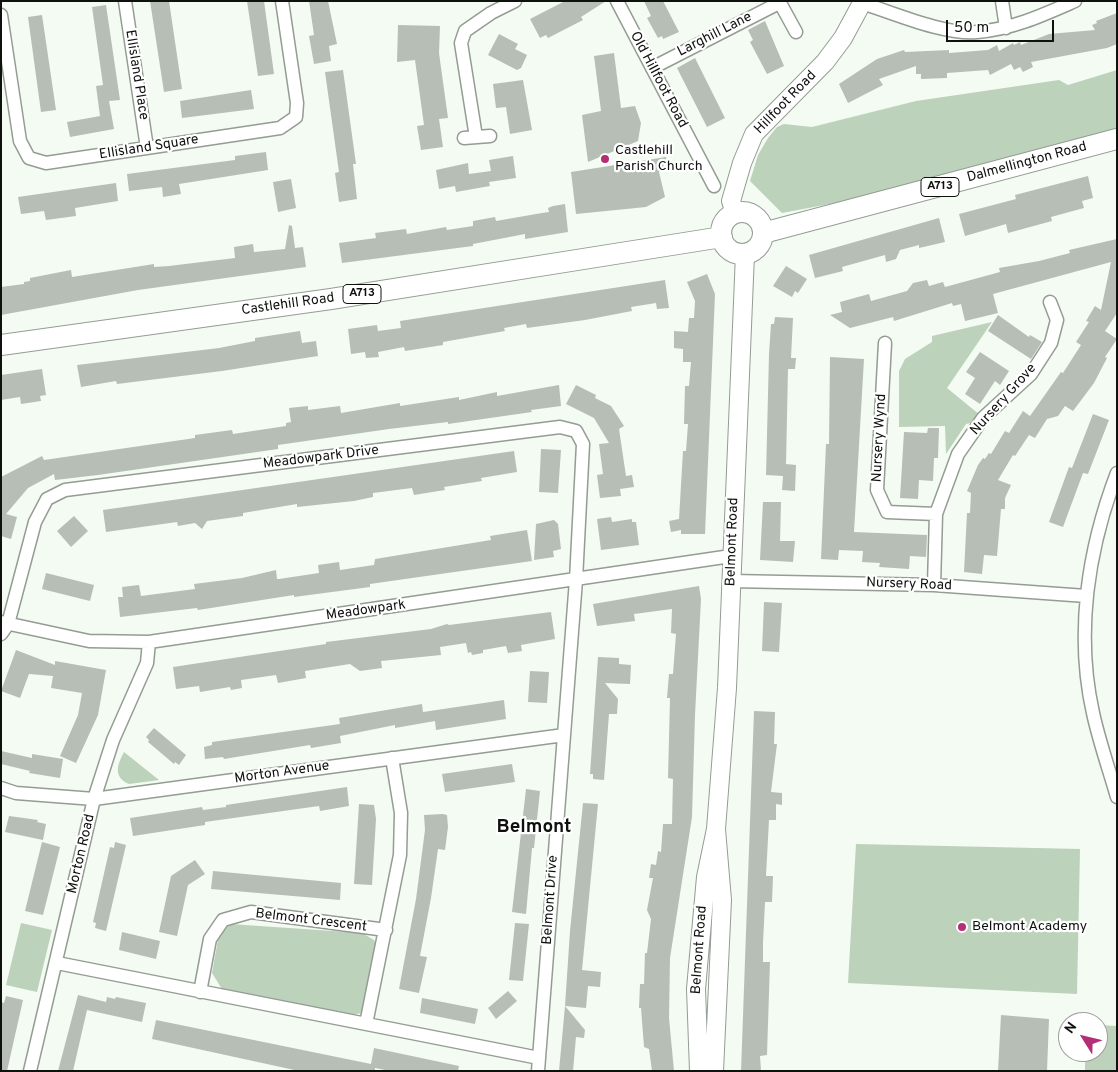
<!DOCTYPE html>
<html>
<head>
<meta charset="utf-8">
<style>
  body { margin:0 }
  #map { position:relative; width:1118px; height:1072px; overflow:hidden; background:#f3fbf2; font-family:Overpass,sans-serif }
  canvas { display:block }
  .frame { position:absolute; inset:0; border:2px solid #0e110e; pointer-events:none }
  .north { position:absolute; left:1058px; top:1012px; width:50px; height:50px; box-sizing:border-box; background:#fff; border:1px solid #9fa09f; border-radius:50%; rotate:306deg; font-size:14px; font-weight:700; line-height:20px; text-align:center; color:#0e110e }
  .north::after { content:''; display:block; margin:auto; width:18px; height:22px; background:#b32e74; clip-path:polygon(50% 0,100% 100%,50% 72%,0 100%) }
  .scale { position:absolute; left:946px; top:20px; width:108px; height:22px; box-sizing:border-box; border:2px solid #0e110e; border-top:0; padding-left:6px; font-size:15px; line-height:18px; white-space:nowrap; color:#0e110e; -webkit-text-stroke:4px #fff; paint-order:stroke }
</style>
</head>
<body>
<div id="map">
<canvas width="1118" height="1072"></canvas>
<div class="frame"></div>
<div class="north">N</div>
<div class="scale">50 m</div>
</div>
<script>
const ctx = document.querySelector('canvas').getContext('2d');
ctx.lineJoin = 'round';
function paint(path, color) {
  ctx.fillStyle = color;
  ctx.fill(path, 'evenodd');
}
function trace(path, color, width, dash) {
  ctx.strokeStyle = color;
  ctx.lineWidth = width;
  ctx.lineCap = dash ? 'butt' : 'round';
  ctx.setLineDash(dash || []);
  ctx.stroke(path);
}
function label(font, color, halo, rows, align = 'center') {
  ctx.font = font + ' Overpass,sans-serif';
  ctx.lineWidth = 4.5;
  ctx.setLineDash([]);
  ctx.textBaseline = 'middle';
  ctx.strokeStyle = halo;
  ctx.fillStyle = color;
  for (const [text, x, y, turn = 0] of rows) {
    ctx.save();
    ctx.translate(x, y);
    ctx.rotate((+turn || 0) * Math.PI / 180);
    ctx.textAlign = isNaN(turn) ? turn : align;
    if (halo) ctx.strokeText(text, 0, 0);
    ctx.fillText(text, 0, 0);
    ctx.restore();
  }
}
const green = new Path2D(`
  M1117 70V133L835 203 782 213 750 181 758 155 768 138 777 127 784 124 812 127 916 101 1059 80 1068 85Z
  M992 322 947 388 980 415 976 422 966 424 946 454 945 426 899 427V371L905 359 932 342V336Z
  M124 752 159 780 129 784C113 777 117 765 124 752Z
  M856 844 1080 849 1077 994 848 983Z
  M21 923 52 930 37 992 6 985Z
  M230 924 362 933 374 940 380 953 362 1013 351 1015 222 989 212 973 219 934Z
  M1098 1025 1117 1026V1071H1085V1052H1098Z`);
const building = new Path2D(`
  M150 1H169L182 89 164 92Z
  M247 1H264L274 74 258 76Z
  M309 1H328L337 44 329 46 331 61 314 64 309 36 314 35Z
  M565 1H606L581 17 583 20 548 38 546 35 540 38 530 19Z
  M644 1H663L679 32 663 39 662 36 658 38 647 18 651 16Z
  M106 5 120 100 109 101 114 129 70 137 67 122 100 116 96 86 103 85 92 7Z
  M1117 13V44L1107 48 1031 62 1033 67 1023 72 1020 67 1014 70 1011 64 990 75 988 70 947 73V78L921 79V74H916V66L879 79 883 85 848 103 839 84 877 59 904 50 905 52 949 50V53L988 50 997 45 999 51 1013 43 1014 45 1020 42 1021 45 1049 34 1095 30 1092 25 1097 23 1096 21Z
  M42 15 56 110 41 112 28 17Z
  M765 21 784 66 767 74 750 42 753 40 748 30Z
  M398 25 440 26 439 53 448 118 439 119 443 147 421 150 417 126 424 125 415 60 397 62Z
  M499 34 518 44 515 49 527 55 521 68 517 70 488 55Z
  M614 53 621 108 635 106 641 123 638 141 588 162 582 115 601 111 594 56Z
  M695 58 725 118 707 127 677 68Z
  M343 70 356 164H353L357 199 339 202 335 173 339 172 325 72Z
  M523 80 532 130 510 134 506 107 496 108 493 84Z
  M251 90 254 109 182 118 180 101Z
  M266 152 268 170 179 184 181 194 163 197 162 187 129 191 127 174 235 160V156Z
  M513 156 516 178 489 182 490 186 456 192 455 186 439 189 436 170 468 163 469 174 491 171 489 160Z
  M666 157 668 170 659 172 665 197 646 207 576 214 571 172Z
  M1088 176 1093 198 1082 201 1084 208 1051 217 1052 221 1008 233 1006 224 965 236 959 214 1016 199 1015 195Z
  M291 179 296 208 278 212 273 182Z
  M116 183 118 201 75 208 76 216 46 220 44 211 21 214 18 197Z
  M565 204 568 232 525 239V234L473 244V246L342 263 339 243 376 238 375 233 406 229 407 234 446 227 447 230 473 226V221L495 217 496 221 542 213 549 212 548 208 553 206Z
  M939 218 945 242 919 248V245L900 250 896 259 886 262 885 255 842 267 843 271 815 278 809 255Z
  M289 225 292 226 295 248 303 247 306 267 138 290 1 315V287L24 284V282L30 281V278L71 270 72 277 154 264V267L169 266 235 258 234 247 253 244 254 252 285 249Z
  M1117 239V313L1105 331 1117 339 1105 357 1107 358 1094 383 1073 411 1065 406 1058 416 1047 419 1035 438 1029 435 1015 456 1013 455 998 480 1011 485 1005 498V509H1001L997 556 984 555 982 574 964 572 967 513H970L971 493 967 491 978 465 983 458 985 459 989 453 991 454 1005 431 1009 433 1023 411 1030 416 1061 372 1063 373 1081 345 1076 342 1089 322 1086 321 1095 306 1101 310 1111 262 993 294 998 313 965 321 961 304 953 306 952 303 894 321 893 317 850 328 830 315 842 312 840 302 869 294 871 301 907 291 913 283 927 280 929 286 943 282 945 287 1000 272 999 268 1039 261 1070 253 1069 250Z
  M786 266 807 279 798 293 795 291 792 297 773 286Z
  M707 274 715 294 705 534H681V530L671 532 669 521 679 519 683 451H686L688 424H684L685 386H689L691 362H683V349L674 348V331L688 332 689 318H694L695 301 687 282Z
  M665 280 669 308 657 309 656 303 631 307 632 311 585 320 527 328 526 324 504 328 505 331 443 342V345L405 351 404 347 378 352 379 357 366 358 365 352 351 354 348 329 377 325 378 331 401 328 400 321Z
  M998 315 1029 337 1030 335 1042 342 1031 359 988 331Z
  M775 317 793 318 791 358H796L795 369H788L786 464 796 465 795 491 782 490 783 476 766 475 769 354 771 324H774Z
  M300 331 302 343 316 341 318 356 222 371 117 384 116 381 81 387 77 365 219 348 255 341V338Z
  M980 352 1009 371 1000 385 995 381 980 404 965 394 975 378 966 372Z
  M830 357 864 359 854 532 927 535 926 557 910 556 909 569 879 567 880 563 862 562 863 551 839 550 838 560 821 559 826 444H829Z
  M42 369 46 395 40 396 41 401 21 404 20 397 1 400V375Z
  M559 385 561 406 531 410 532 412 448 424V422L389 429 278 445V449L98 475 55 480 54 474 28 488 6 514 17 517 11 539 1 536V477L42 456 44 460 195 438V435L232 430 233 434 286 426V423L291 422 289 408 308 406V410L340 406 341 413 400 403V406L459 397V400L497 392V396Z
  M576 385 596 395 595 398 611 406 624 426 619 429 626 476 632 475 634 487 620 489 621 496 600 498 597 475 603 474 599 444 609 443 594 418 566 404Z
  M1093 414 1109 420 1088 474 1083 473 1063 527 1049 522 1069 467 1072 468Z
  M928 428H939L938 458H934L933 481 919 480 918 499 900 498 904 432 927 433Z
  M541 449 561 450 558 493 539 492Z
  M514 451 517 472 481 478 482 481 444 487 445 490 414 495 412 488 373 493V497L354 501 297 507V504L243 513V516L207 521 202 529 195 523 178 526 177 522 106 532 103 510Z
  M763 502H781L780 541H795L793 562 760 560Z
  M74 516 88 531 71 547 57 531Z
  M611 517 612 522 632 519V522H636L639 545 601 550 597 519Z
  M554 520 558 524 561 549 553 551 554 557 534 560 536 524Z
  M527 530 532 561 370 584V587L294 597V595L198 610 197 608 120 617 118 597H123L122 587 139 585 141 596 195 589 194 584 242 578 276 570 277 579H279L319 573 318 565 339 562 340 570 374 565 375 559 491 540 490 536Z
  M46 573 94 585 90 601 42 589Z
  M699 586 701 599 695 715 692 817 670 958 669 1018 674 1071H652L649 1049 644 1047 641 1008H639L640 984H644L645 953H647L651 919 647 910 653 878H649L651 864 656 865 658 851 661 852 663 824H672L673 779 668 778 670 698H667L669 674H673L676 634 671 633 672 609 634 614 635 621 597 626 593 604Z
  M764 602 782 603 779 652 762 651Z
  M551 612 555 639 521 645 522 651 508 653 506 646 483 650V653L472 655 471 652 468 653 466 643 440 647 441 655 381 661 382 668 360 671 350 664 305 671 306 678 278 683 276 675 241 680 242 688 231 690 230 687 200 692 199 686 176 689 173 667 326 644V642L431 629 447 624 449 625Z
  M16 650 55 665V661L106 670 98 715 76 763 60 756 78 715 82 693 51 688 53 676 29 674 20 698 1 691Z
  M598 657 619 658V664L631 665 630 684 605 683 618 699 617 714H609L604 780 593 779V774H590Z
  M530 671 549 672 547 703 528 702Z
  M504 700 506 719 436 730 435 721 395 728V725L340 736 341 743 311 748 310 745 224 759 223 757 205 759 204 747 212 745V742L340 724 339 718 422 704 423 712Z
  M754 711 775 712 774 744H777L771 792 782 793V805L776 804V820H769L766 876H773L772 902H765L763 943V962H770L767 1055 760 1056 761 1071H741Z
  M154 728 186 755 179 765 175 762 174 764 148 742 149 740 146 737Z
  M1 751 32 758V754L63 759 60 778 29 773 30 771 1 764Z
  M512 764 515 782 445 792 442 774Z
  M347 787 349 806 320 811 319 806 205 822V825L133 836 130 818 202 807 203 810 226 807V805Z
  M526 789 540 791 534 848H532L526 914 512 912Z
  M583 803 598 804 582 970 601 972 600 987 588 986 586 1008 565 1006 570 931Z
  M359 804 374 805 376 819 372 885 354 884Z
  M443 814 447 815 448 827 445 850 438 849 431 898 420 956 427 957 419 993 399 989 416 899 425 830 424 815Z
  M9 816 38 820 37 822 46 824 43 840 5 832Z
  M42 842 60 847 43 915 25 911Z
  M115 842 126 845 106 931 95 928 96 923 93 922 110 847 114 848Z
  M195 860 205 874 188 885 177 936 159 932 171 876Z
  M213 871 341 883 340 900 211 889Z
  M515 923 529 924 523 981 509 980Z
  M122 932 160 941 156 959 119 950Z
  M508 991 517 1001 496 1019 488 1008Z
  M78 995 106 1002 107 997 115 999 116 997 146 1003 142 1022 87 1010 73 1071H58Z
  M6 996 23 1000 7 1071H1V1002L4 1003Z
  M422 998 478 1009 475 1024 420 1013Z
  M565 1006 585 1030 584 1038 576 1037 573 1071H559Z
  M1001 1015 1049 1019 1047 1071H998Z
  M156 1020 371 1064 374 1048 459 1066 458 1071H390L375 1068V1071H299L152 1039Z`);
const street = new Path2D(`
  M125 1 147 148
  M617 1 714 186
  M779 1 796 32
  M1002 1 1006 28
  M862 3C894 13 944 35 977 32 1013 29 1043 15 1075 1
  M1 15 20 141 29 158 46 163 280 128 296 117 297 103 282 1
  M652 68 779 3
  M476 137 461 43 465 31 491 13 515 1
  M464 138 490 136
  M885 343 877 490 887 512 936 514
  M1117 473C1088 549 1075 633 1093 713 1099 741 1109 769 1117 797
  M731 581 934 585 1086 596
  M934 585 936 514 958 454 983 418 1031 374 1051 343 1057 320 1050 302
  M1 622 89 641 149 642 731 556
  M1 634 8 624 35 522 47 499 65 490 560 427 576 431 583 444 576 580 538 1071
  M1 788 16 793 94 799 564 735
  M57 963 539 1058
  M200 992 210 939 223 920 251 912 386 930
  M366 1024 400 855 401 813 392 758
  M30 1071 94 799 113 740 147 663 149 642`);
const secondary = new Path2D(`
  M735 213 731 201 742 163 754 134 825 62 843 38 863 1
  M716 829 727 688 745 254
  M699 1071 696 989 706 877 716 829 722 900 714 1071`);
const primary = new Path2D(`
  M721 233a21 21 0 1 1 42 0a21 21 0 1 1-42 0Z
  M763 233 1117 139
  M1 345 331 299 722 237`);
const markers = [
  [605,159,5,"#b32e74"],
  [962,927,5,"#b32e74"]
];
const shields = [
  [940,187,38],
  [362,294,38]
];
const shieldNames = [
  ["A713",940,187],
  ["A713",362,294]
];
const streetNames = [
  ["Larghill Lane",715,35,-27],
  ["Ellisland Place",136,75,81],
  ["Old Hillfoot Road",658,80,62],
  ["Hillfoot Road",786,103,-46],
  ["Ellisland Square",149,148,-9],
  ["Dalmellington Road",1027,163,-15],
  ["Castlehill Road",288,305,-8],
  ["Nursery Grove",1004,400,-48],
  ["Nursery Wynd",880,438,-87],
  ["Meadowpark Drive",321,458,-7],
  ["Belmont Road",733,542,-88],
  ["Nursery Road",909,585,2],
  ["Meadowpark",366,611,-8],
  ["Morton Avenue",282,773,-8],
  ["Morton Road",82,854,-77],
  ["Belmont Drive",551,900,-86],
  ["Belmont Crescent",311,921,7],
  ["Belmont Road",700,950,-86]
];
const poiNames = [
  ["Castlehill",615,151],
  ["Parish Church",615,167],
  ["Belmont Academy",972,927]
];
const districtNames = [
  ["Belmont",534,828]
];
paint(green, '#bcd2ba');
paint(building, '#b7beb6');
trace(street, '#949c94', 15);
trace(secondary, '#949c94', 20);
trace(primary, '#949c94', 22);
trace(street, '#fff', 12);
trace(secondary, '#fff', 18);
trace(primary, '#fff', 20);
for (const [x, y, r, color] of markers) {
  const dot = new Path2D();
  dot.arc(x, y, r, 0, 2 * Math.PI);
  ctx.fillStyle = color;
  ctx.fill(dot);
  trace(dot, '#fff', 2);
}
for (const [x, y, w] of shields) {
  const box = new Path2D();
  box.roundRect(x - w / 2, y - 9.5, w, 19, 4);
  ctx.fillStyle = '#fff';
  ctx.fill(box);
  trace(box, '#0e110e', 1);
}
label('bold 12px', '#0e110e', null, shieldNames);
label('14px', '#0e110e', '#fff', streetNames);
label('14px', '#0e110e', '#fff', poiNames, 'left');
label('bold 19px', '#0e110e', '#fff', districtNames);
</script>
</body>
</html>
